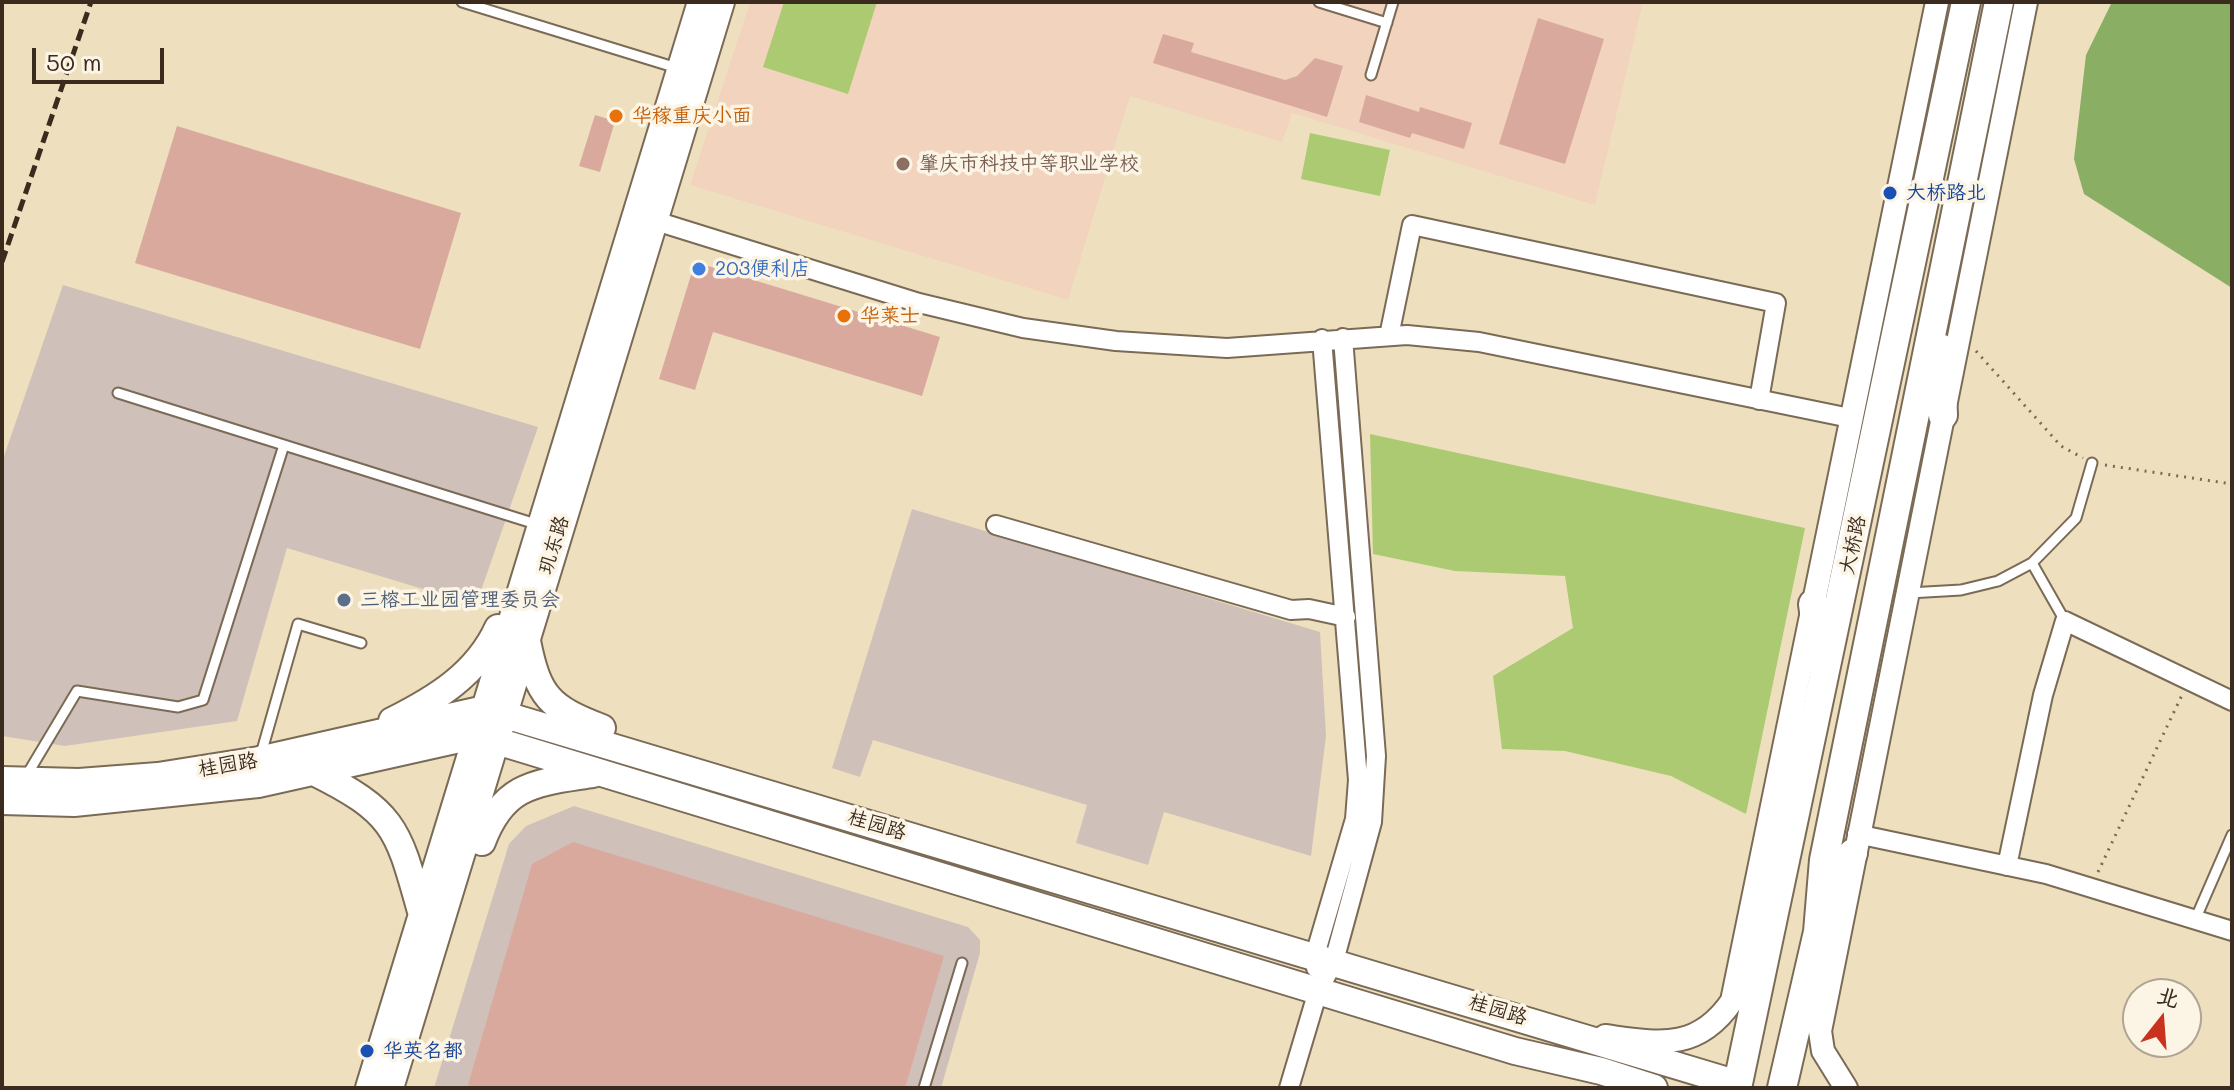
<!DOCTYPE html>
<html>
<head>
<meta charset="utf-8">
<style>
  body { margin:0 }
  #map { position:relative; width:2234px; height:1090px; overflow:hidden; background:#eee0be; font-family:Mali,"LXGW WenKai TC",sans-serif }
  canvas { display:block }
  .frame { position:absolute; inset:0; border:4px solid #3b2a1e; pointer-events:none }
  .north { position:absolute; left:2122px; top:978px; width:80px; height:80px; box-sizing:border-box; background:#fcf5e5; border:2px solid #afa495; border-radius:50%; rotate:17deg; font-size:22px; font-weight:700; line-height:32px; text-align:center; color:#3b2a1e }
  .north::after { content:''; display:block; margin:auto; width:28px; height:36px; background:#c8321e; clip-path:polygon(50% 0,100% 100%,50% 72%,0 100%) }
  .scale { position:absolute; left:32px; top:48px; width:132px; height:36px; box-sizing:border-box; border:4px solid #3b2a1e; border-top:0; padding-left:10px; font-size:24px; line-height:28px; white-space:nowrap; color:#3b2a1e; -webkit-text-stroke:6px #fcf5e5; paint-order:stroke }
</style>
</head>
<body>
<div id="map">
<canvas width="2234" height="1090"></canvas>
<div class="frame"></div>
<div class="north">北</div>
<div class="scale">50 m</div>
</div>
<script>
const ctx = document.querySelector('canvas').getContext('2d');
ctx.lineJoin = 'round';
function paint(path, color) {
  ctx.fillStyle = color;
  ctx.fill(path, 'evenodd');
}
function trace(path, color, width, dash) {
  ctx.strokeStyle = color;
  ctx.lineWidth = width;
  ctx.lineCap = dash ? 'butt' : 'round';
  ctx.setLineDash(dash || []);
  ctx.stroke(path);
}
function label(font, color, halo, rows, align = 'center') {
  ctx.font = font + ' Mali,"LXGW WenKai TC",sans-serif';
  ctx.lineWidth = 7;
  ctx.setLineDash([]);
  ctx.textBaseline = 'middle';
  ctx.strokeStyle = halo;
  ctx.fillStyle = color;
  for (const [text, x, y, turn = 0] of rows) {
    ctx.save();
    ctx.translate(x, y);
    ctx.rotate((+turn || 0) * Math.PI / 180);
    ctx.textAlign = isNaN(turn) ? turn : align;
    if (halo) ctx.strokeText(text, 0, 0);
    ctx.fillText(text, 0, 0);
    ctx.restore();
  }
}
const built = new Path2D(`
  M750 2H1643L1595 205 1292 113 1282 142 1130 96 1068 300 690 185Z`);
const industrial = new Path2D(`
  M63 285 538 427 476 605 287 548 237 721 65 746 2 736V462Z
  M912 509 1320 632 1326 736 1311 856 1164 812 1148 865 1076 843 1087 805 873 740 860 777 832 768Z
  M574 806 968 927 980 940V953L941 1088H434L509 844 526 826Z`);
const green = new Path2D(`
  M784 2H877L848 94 763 67Z
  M1310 133 1390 150 1380 196 1301 179Z
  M1370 434 1805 528 1746 814 1671 776 1565 751 1502 749 1493 676 1573 628 1565 576 1455 571 1373 554Z`);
const forest = new Path2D(`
  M2112 2H2232V288L2084 194 2074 159 2086 55Z`);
const building = new Path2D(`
  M1538 18 1604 39 1565 164 1499 144Z
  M1163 34 1194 43 1191 52 1285 80 1297 76 1315 58 1343 66 1327 117 1153 63Z
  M1366 95 1419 112 1420 107 1472 123 1464 149 1412 133 1410 138 1359 122Z
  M595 115 615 121 600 172 579 166Z
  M177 126 461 213 420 349 135 263Z
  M695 262 940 337 922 396 713 332 695 390 659 379Z
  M573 842 944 956 905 1088H479L468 1085 532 864Z`);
const path = new Path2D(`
  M1976 351 2061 446 2083 458
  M2105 465 2232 484
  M2098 872 2182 695`);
const service = new Path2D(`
  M462 2 677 68
  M1319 2 1387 23
  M1371 75 1393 2
  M118 393 539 525
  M2032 563 2065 621
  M1909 593 1961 590 1998 581 2032 563 2076 518 2092 463
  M261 754 298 624 361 643
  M25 778 77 691 178 707 203 700 284 445
  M2195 920 2232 835
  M924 1088 962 963`);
const minor = new Path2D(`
  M646 218 919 303 1023 328 1116 341 1227 348 1407 335 1479 342 1850 418
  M1389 336 1412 225 1776 303 1759 400
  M996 525 1291 610 1309 609 1346 617
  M1857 834 2046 874 2232 931
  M2007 866 2043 695 2065 621 2232 701
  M1316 968 1315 955 1355 819 1358 780 1322 339
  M1289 1088 1318 991 1334 961 1372 822 1376 756 1343 338`);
const tertiary = new Path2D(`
  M1605 1036C1658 1043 1697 1052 1732 1001L1937 2
  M1846 1088 1823 1051 1820 1031 2026 2`);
const secondary = new Path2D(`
  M527 641C538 696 549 708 602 728
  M392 721C436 699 477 674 498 628
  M314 772C397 813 398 830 422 915
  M2 780 79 782 158 776 259 760 485 709 1738 1084
  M2 801 74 803 258 784 477 735 1515 1051 1601 1071 1654 1088
  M482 842C504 783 536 783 593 774
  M369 1088 701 2
  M390 1088 721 2`);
const primary = new Path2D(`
  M1940 348 1943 415
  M1813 604 1821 663
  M1828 910 1853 853
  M1737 1088 1966 2
  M1782 1088 1818 932 1824 860 1999 2`);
const rail = new Path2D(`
  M2 262 91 2`);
const markers = [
  [616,116,8,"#e8710a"],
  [903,164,8,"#8d6e63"],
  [1890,193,8,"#1a4fb4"],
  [699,269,8,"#3f7fe0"],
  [844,316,8,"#e8710a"],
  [344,600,8,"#5c6f8a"],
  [367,1051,8,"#1a4fb4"]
];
const foodNames = [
  ["华稼重庆小面",632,116],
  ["华莱士",860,316]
];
const educationNames = [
  ["肇庆市科技中等职业学校",919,164]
];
const transitNames = [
  ["大桥路北",1906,193],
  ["华英名都",383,1051]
];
const shopNames = [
  ["203便利店",715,269]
];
const streetNames = [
  ["玑东路",554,545,-73],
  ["大桥路",1853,545,-78],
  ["桂园路",228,765,-9],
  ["桂园路",877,825,17],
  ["桂园路",1498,1010,17]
];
const serviceNames = [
  ["三榕工业园管理委员会",360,600]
];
paint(built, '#f2d4be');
paint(industrial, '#cfc0ba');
paint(green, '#acca72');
paint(forest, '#89ae64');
paint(building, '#daa99e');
trace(service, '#7a6a56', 13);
trace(minor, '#7a6a56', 22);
trace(tertiary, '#7a6a56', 26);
trace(secondary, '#7a6a56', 30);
trace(primary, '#7a6a56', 32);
trace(path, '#7a6a56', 3, [2, 6]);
trace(service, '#fff', 9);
trace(minor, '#fff', 18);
trace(tertiary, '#fff', 22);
trace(secondary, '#fff', 26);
trace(primary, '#fff', 28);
trace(rail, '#3b2a1e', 5, [12, 6]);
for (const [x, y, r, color] of markers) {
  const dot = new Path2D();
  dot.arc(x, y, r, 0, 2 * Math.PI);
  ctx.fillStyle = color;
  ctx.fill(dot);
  trace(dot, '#fcf5e5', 3);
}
label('20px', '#c56008', '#fcf5e5', foodNames, 'left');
label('20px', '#785e54', '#fcf5e5', educationNames, 'left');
label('20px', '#164399', '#fcf5e5', transitNames, 'left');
label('20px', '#366cbe', '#fcf5e5', shopNames, 'left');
label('20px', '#3b2a1e', '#fcf5e5', streetNames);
label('20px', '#4e5e75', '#fcf5e5', serviceNames, 'left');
</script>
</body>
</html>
